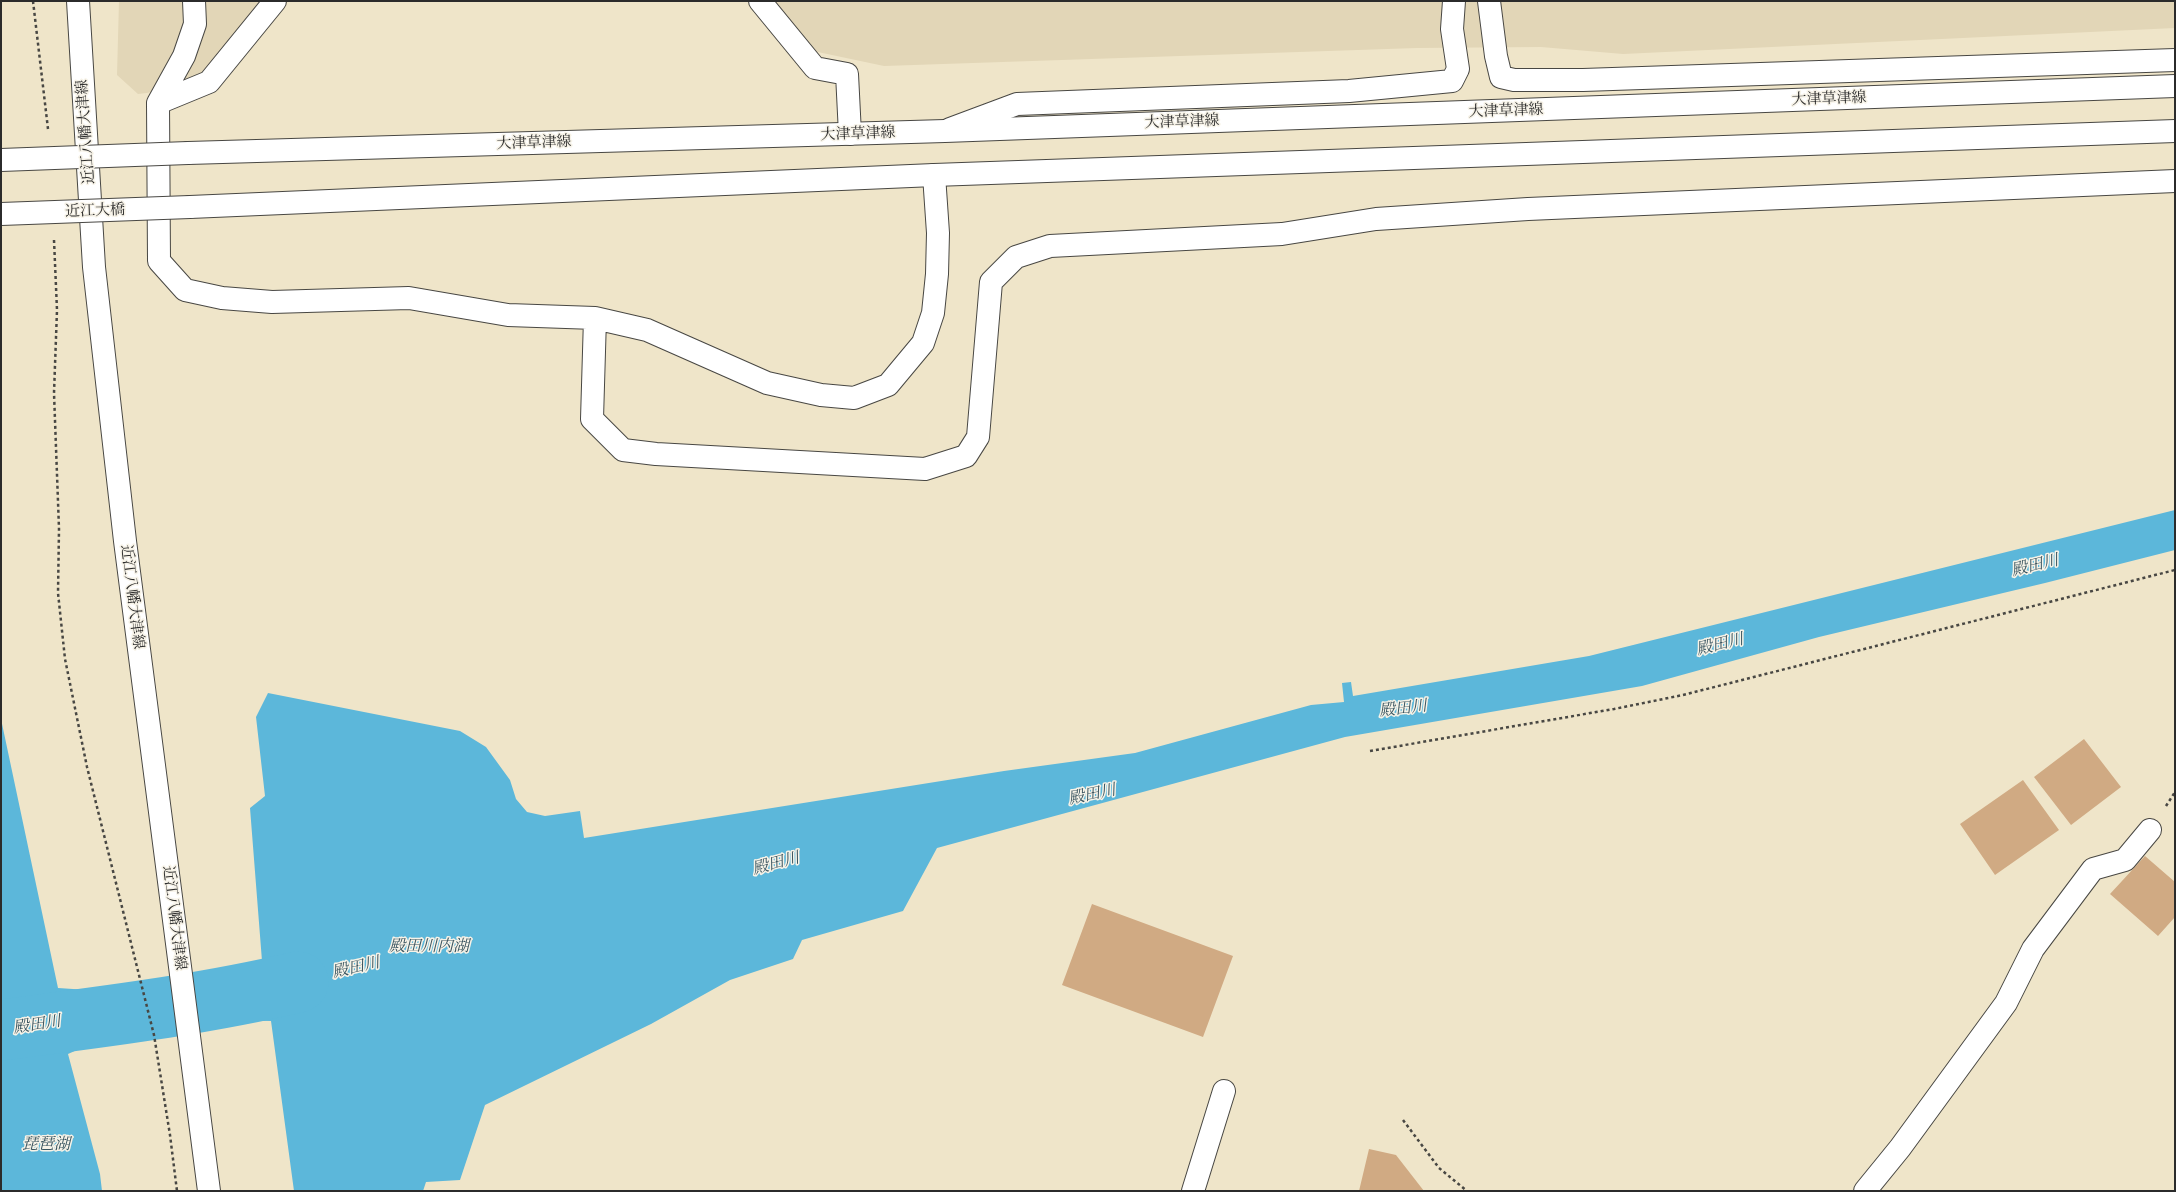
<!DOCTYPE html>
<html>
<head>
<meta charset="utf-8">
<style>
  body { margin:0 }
  #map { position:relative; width:2176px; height:1192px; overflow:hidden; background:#efe5c9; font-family:"Old Standard TT",serif }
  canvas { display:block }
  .frame { position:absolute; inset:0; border:2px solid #2b2b2b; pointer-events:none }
</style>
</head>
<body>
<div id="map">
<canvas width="2176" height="1192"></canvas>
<div class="frame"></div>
</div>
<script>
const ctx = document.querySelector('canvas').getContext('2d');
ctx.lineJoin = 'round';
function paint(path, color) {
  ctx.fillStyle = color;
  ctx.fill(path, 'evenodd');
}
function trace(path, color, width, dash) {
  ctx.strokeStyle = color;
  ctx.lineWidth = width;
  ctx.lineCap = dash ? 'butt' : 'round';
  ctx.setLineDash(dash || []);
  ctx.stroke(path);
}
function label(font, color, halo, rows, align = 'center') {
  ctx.font = font + ' "Old Standard TT","Noto Serif JP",serif';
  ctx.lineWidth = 3;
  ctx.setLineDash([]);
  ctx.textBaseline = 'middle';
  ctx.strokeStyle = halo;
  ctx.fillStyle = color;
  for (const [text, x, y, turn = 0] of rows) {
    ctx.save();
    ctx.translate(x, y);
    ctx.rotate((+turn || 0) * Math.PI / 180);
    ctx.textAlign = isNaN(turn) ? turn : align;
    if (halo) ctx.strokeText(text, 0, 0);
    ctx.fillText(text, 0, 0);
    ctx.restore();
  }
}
const built = new Path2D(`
  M119 1H273L205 86 138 94 117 75Z
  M769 1H2175V28L1623 54 1541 47 1417 48 884 66 813 51Z`);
const water = new Path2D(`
  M2175 510V550L2045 583 1819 637 1642 686 1345 737 937 848 903 911 802 940 793 959 730 980 651 1024 485 1105 460 1180 426 1182 423 1191H294L271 1021 217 1020 213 978 262 961 250 808 265 796 256 717 268 693 460 731 486 747 510 780 516 799 527 812 545 816 580 811 584 838 1004 771 1135 753 1311 705 1344 702 1342 683 1351 682 1353 696 1589 656Z
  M1 719 58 988 103 991 106 1037 68 1054 100 1174 102 1191H1Z`);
const river = new Path2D(`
  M1 1030C100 1017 201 1005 298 982`);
const building = new Path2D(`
  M2084 739 2121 787 2071 825 2034 777Z
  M2023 780 2059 830 1995 875 1960 824Z
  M2145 856 2175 882V917L2158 936 2110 894Z
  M1092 904 1233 956 1203 1037 1062 985Z
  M1369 1149 1396 1155 1424 1191H1359Z`);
const path = new Path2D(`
  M33 1 48 129
  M54 240 57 310 54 393 59 529 58 593 65 659 87 767 154 1035 170 1135 177 1191
  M1370 751 1614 709 1683 695 2175 570
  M2166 806 2175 792
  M1403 1120 1439 1168 1467 1191`);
const minor = new Path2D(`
  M194 1 195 24 184 56 158 103 159 261 185 290 222 298 272 302 409 298 508 315 595 318 647 330 767 383 821 395 854 398 888 385 923 343 933 313 937 274 938 233 934 175
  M760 1 815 68 847 74 850 134
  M1489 1 1496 56 1501 77 1514 80H1583L2175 60
  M158 103 209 82 275 1
  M950 129 1017 104 1349 91 1452 81 1458 69 1452 29 1454 1
  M595 318 592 419 623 450 656 454 925 469 966 456 978 437 991 282 1016 257 1050 246 1282 234 1376 219 1528 209 2175 181
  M1193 1191 1224 1091
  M1865 1191 1900 1148 2006 1003 2033 949 2093 869 2125 860 2150 830`);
const major = new Path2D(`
  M78 1 94 267 125 541 209 1191
  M188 153 945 131 2175 86
  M190 207 934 175 2175 131`);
const majorBridge = new Path2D(`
  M1 160 188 153
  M1 214 190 207`);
const streetNames = [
  ["大津草津線",1829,99,-2],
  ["大津草津線",1506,111,-2],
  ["大津草津線",1182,122,-2],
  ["近江八幡大津線",86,132,-94],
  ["大津草津線",858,134,-2],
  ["大津草津線",534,143,-2],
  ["近江大橋",95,211,-2],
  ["近江八幡大津線",132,597,83],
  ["近江八幡大津線",174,918,83]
];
const waterNames = [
  ["殿田川",2035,566,-14],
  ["殿田川",1720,645,-14],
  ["殿田川",1403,709,-7],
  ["殿田川",1092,795,-12],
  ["殿田川",776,864,-15],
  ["殿田川内湖",429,947],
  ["殿田川",356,968,-13],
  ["殿田川",37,1025,-9],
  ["琵琶湖",46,1145]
];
paint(built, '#e2d6b7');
paint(water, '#5cb7da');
trace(river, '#5cb7da', 61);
paint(building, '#d0aa83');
trace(minor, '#484743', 24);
trace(major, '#484743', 24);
trace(path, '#484743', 2.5, [3, 3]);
trace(minor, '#fff', 22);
trace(major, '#fff', 22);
trace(majorBridge, '#484743', 24, []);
trace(majorBridge, '#fff', 22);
label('15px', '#2b2b2b', '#f7f3e8', streetNames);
label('italic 16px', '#3a5560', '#f7f3e8', waterNames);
</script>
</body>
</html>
